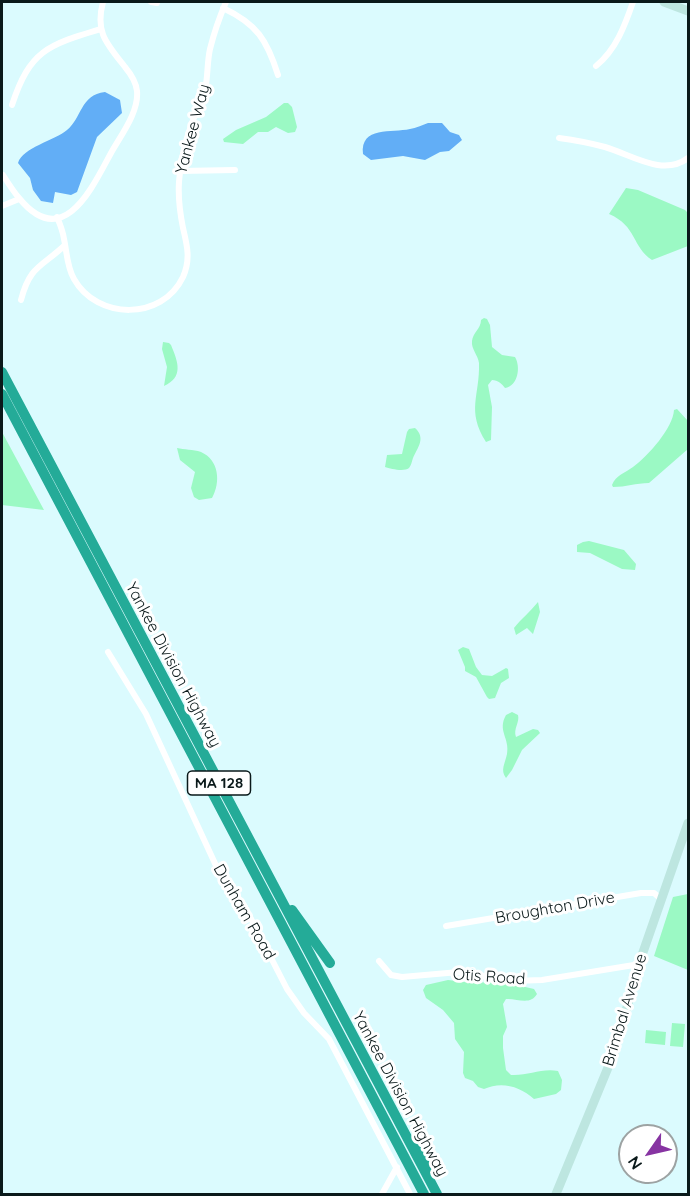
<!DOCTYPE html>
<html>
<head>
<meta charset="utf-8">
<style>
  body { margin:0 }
  #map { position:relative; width:690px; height:1196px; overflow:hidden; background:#dbfbfe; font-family:Quicksand,sans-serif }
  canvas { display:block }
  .frame { position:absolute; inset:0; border:3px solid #0a191a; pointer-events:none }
  .north { position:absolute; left:618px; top:1124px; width:60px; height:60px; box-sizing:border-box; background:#fff; border:2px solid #9da3a3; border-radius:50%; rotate:236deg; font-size:16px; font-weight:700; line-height:24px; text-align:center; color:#0a191a }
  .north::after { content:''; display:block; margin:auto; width:21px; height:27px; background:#8734a2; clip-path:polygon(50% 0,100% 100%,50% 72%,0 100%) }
</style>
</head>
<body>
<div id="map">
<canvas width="690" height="1196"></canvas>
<div class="frame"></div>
<div class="north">N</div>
</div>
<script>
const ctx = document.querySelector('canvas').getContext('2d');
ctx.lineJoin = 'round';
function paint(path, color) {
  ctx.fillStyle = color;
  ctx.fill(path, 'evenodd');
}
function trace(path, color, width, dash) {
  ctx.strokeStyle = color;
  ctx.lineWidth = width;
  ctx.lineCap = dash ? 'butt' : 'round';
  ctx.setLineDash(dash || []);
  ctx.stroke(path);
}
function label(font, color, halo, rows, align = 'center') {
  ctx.font = font + ' Quicksand,sans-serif';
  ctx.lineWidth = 6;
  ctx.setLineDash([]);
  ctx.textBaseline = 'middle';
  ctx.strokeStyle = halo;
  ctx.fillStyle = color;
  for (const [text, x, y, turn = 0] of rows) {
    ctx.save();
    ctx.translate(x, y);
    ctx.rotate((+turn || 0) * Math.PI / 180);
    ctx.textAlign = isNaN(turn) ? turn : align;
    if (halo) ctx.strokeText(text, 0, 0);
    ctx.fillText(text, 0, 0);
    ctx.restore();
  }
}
const green = new Path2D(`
  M284 103H288L292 107 297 127 295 132 288 133 276 127 268 132H258L243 144 224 142 223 139 236 130 266 117Z
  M626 188 638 190 685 210 688 213V246L652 260C632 247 637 226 609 214Z
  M484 318 487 319 490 325 492 347 502 355 515 357C521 367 518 386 505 388 502 384 498 380 492 380L488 385 492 407 491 440 486 442C466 410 480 396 479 363 478 355 471 349 472 341 473 332 481 329 481 320Z
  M163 342 169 343 171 345C178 362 184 377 164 386L167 367 162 349Z
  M677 409 688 421V449L649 483C636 483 626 487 613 487L612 485C616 475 625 473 633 467 648 456 673 428 674 410Z
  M415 428C426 438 418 447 413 458 412 461 411 466 409 468 404 472 391 469 385 467L387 455 402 454 407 432 409 429Z
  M2 432 44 510 2 505Z
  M177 448C184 450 193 449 201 452 219 460 221 482 212 498L199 500 194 497 191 488 195 472 180 460Z
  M589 541 624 550 636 564 635 570 622 569 590 553 577 552V545L583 542Z
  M538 602 540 612 533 634 527 628 516 635 514 628C521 619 530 612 538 602Z
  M463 647 469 649 476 667 482 675 492 676 506 668 508 669 509 678 501 683 495 698 489 699 487 697 476 677 465 671V667L458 650Z
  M512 712 518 715C520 722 513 729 516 737L533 729 538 730 540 733 522 750 512 770 506 778C500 770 505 764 507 754 510 738 497 731 506 715Z
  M688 894V970L654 956 673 897Z
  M448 980 466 982 508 983 534 989 537 994C530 1006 517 998 506 999L503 1004 507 1027 503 1036V1048L506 1070 511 1075C528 1076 541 1068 558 1071L562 1080 561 1090 556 1094 534 1099C520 1086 501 1081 484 1089L478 1087 473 1081 465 1078 463 1073 464 1052 455 1039 454 1023 443 1010 426 998 423 990 426 985Z
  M672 1023 685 1024 683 1047 670 1046Z
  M646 1030 666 1032 665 1045 645 1043Z`);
const water = new Path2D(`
  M105 92 120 100 122 113 97 137 77 192 71 195 55 192 53 203 41 201 33 190 30 178 18 163C23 147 54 141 67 130 82 118 80 95 105 92Z
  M428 123H442L450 132 459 135 462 140 449 151 440 152 425 160 403 156 371 160 363 154C360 126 392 133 410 129 416 128 422 125 428 123Z`);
const minor = new Path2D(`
  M151 2 157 3
  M223 8C257 24 267 40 278 75
  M596 66C616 50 625 25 633 2
  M12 105C30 50 48 45 101 29
  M559 138C574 140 590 143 605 147 632 155 663 177 688 158
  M180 171 235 170
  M3 175C8 183 13 191 19 198 63 252 92 188 111 153 121 135 139 112 137 91 136 82 130 73 125 67 106 43 95 32 103 2
  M2 206 19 199
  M57 217C60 224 63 232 64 239 67 253 67 267 74 279 97 320 162 321 183 277 191 259 187 245 183 228 180 213 178 197 179 182 180 161 186 139 193 120 197 110 202 101 205 90 208 77 207 62 210 49 214 33 220 16 226 2
  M21 300C30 265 42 267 65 245
  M108 652 146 714 218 870 245 907 287 989 304 1013 329 1039 410 1194
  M446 926 641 893H654L662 900
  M379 961 391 975 402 977 459 972 513 981 542 980 640 964
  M382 1194 397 1167`);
const secondary = new Path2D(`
  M664 2 688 11
  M556 1194 614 1053 641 958 688 823`);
const motorway = new Path2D(`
  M2 372 437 1194
  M2 394 424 1194
  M292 910 330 963
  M417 1137 430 1170`);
const shields = [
  [219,783,63]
];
const shieldNames = [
  ["MA 128",219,783]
];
const streetNames = [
  ["Yankee Way",193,129,-75],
  ["Yankee Division Highway",173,665,62],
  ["Broughton Drive",555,908,-10],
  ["Dunham Road",244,912,60],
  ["Otis Road",489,977,4],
  ["Brimbal Avenue",625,1010,-73],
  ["Yankee Division Highway",400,1094,62]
];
paint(green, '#9bf9c4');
paint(water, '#62aef6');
trace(minor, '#fff', 6);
trace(secondary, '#bde6e0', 9);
trace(motorway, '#24ab98', 10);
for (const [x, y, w] of shields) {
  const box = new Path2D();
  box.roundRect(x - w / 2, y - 12, w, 24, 4.5);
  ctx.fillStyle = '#fff';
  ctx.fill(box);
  trace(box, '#0a191a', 1.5);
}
label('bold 15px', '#0a191a', null, shieldNames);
label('16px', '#0a191a', '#fff', streetNames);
</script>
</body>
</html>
